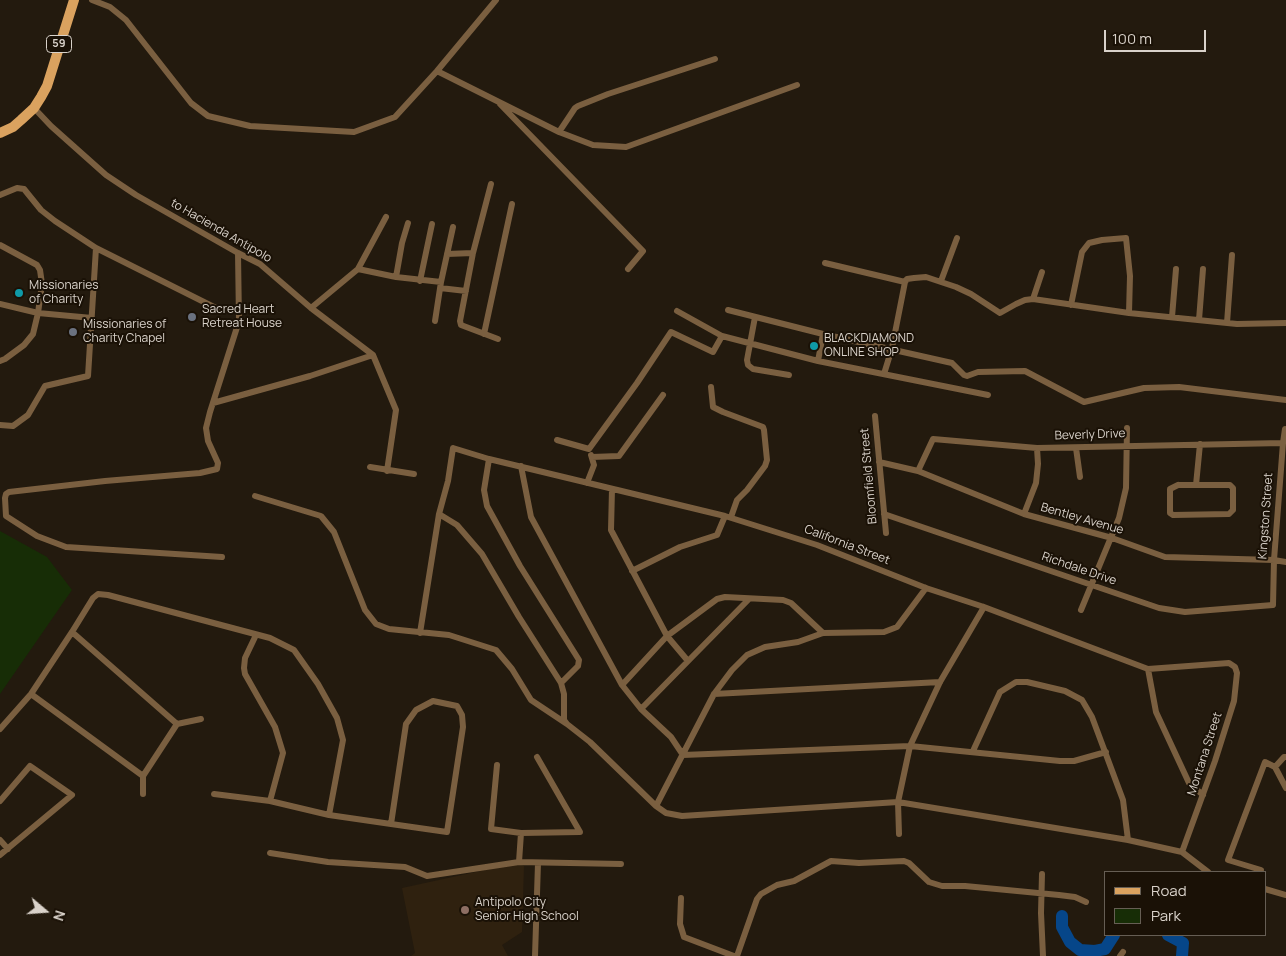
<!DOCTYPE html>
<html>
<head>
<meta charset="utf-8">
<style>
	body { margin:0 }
	#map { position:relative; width:1286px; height:956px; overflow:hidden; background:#231a0e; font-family:Manrope,sans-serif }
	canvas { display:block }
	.legend { position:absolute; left:1104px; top:871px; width:162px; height:65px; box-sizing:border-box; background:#1a1106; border:1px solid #665e54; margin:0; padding:6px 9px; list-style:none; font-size:15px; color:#d9d2ca }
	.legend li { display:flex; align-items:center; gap:10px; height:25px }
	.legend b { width:25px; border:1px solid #665e54 }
	.north { position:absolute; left:20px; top:886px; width:50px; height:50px; -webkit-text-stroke:4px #1a1106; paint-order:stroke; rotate:108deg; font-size:14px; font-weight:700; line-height:20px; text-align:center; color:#d9d2ca }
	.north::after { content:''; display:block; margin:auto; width:18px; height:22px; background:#d9d2ca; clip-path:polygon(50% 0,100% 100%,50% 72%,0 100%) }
	.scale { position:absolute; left:1104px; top:30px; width:102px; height:22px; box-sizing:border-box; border:2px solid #d9d2ca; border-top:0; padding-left:6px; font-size:15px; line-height:18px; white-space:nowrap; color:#d9d2ca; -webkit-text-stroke:4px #1a1106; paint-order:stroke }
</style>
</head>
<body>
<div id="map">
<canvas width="1286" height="956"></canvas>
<ul class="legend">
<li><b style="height:6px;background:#daa25f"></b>Road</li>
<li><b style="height:14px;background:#172d06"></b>Park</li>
</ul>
<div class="north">N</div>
<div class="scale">100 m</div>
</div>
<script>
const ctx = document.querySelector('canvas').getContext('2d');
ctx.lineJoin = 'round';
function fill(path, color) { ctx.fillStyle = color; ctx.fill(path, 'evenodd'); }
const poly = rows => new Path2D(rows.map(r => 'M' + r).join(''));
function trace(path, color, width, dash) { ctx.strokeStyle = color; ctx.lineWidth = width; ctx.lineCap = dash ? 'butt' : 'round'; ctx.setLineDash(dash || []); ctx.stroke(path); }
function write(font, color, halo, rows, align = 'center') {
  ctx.font = font + ' Manrope,sans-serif'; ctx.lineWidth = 4; ctx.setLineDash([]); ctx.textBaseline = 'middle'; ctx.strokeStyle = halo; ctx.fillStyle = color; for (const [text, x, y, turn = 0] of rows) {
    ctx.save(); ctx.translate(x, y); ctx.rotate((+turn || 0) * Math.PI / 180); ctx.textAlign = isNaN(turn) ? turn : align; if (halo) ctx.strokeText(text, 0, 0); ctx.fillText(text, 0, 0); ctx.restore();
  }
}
const built = poly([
	[517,863,524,866,522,932,502,945,508,956,411,956,415,953,402,888]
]);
const green = poly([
	[0,531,47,557,72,590,0,694]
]);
const river = poly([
	[1062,916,1062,927,1070,942,1080,950,1095,951,1105,949,1114,935],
	[1168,935,1183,943,1182,956]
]);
const minor = poly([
	[92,0,110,7,126,20,191,103,208,116,250,126,354,132,395,117,437,71,496,0],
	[437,71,559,132,593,145,626,147,797,85],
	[500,104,643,251,628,269],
	[34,108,51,126,106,175,136,195,238,253,260,264,311,308,373,355,396,410,387,471],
	[559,132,575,108,578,106,608,94,715,59],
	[491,184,473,253,460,321,461,325,498,339],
	[0,195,17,188,24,189,41,210,55,221,96,248,218,309],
	[0,245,37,265,40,270,42,284,38,313,33,334,24,345,5,359,0,361],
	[447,254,473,253],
	[825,263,905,282],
	[358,269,396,277,441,282],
	[396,277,402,243,408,223],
	[420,281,432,224],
	[941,281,957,238],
	[440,288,466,291],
	[1033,299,1042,272],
	[0,304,38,313,92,318],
	[1071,305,1082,252,1089,243,1102,240,1126,238,1130,276,1129,313],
	[311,308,358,269,386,217],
	[728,310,823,334,952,363,964,375,967,376,978,372,1025,371,1084,402,1144,388,1179,387,1286,400],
	[677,311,722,336,818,361],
	[755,317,747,360,748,365,753,369,789,375],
	[1172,317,1176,269],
	[1199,320,1203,269],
	[435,321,441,282,453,227],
	[1227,323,1232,255],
	[484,334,512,204],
	[823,334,818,361,988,395],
	[884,374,892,348,905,282,907,279,914,278,926,277,956,287,971,294,1000,313,1016,304,1025,300,1033,299,1129,313,1237,324,1286,323],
	[711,387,713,407,723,412,763,427,764,430,767,460,765,466,747,490,737,500,731,517],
	[213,403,310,376,373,355],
	[875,416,886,533],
	[0,425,13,426,28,415,45,386,88,376,96,248],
	[557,440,589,449,637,383,671,332,713,352,722,336],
	[1076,448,1080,477],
	[592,457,619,456,663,395],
	[489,459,484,490,487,506,520,566,579,660,578,666,561,683],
	[879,462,918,471,1024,514,1112,538,1165,557,1274,560,1286,562],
	[521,466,531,517,622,685,641,709,671,737,683,755,910,746,1060,761,1074,761,1106,752],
	[370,467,414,474],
	[918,471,933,439,1037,448,1283,443],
	[587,483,594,465,591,455],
	[1178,485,1230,485,1233,488,1233,510,1229,514,1173,515,1170,513,1170,489,1178,485],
	[1196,485,1200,444],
	[612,489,611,530,667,636,688,661],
	[255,496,321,516,334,532,365,610,376,624,389,629,449,635,496,650,512,669,531,700,567,724],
	[439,514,457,525,482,554,519,617,561,683,564,694,564,720,567,724,590,742,656,806,666,813,682,816,898,802,1128,840,1182,852,1208,872],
	[884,514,1159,608,1185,612,1273,605,1274,560,1283,443,1285,429],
	[1024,514,1036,483,1038,464,1037,448],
	[222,557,66,547,37,536,6,516,5,498,6,494,9,492,105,481,200,473,217,469,218,463,208,441,206,428,210,412,239,321,238,253],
	[632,571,680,547,717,535,725,516],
	[1081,610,1119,518,1126,488,1127,428],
	[72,632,177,724],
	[420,633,439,514,448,481,453,448,489,459,725,516,817,545,926,588,984,607,1148,669,1229,663,1235,667,1237,673,1234,701,1215,761,1182,852],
	[256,635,245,658,244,668,245,674,275,727,283,753,270,801],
	[1148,669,1156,712,1189,783,1203,795],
	[622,685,667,636,717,599,725,597,783,600,791,603,823,633],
	[31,694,143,776],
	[714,694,940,682],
	[641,709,749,599],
	[0,729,31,694,72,632,93,598,98,594,108,595,270,638,294,650,318,684,337,718,343,740,329,815],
	[973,751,1000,692,1016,682,1027,682,1065,691,1082,700,1092,717,1123,800,1128,840],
	[497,765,491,829,521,833,580,832,537,757],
	[1275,767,1284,757,1286,757],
	[143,794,143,776,177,724,201,719],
	[214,794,270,801,329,815,391,824,447,832,463,727,462,715,457,706,433,701,416,710,406,724,391,824],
	[0,801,30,766,72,795,0,855],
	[656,806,714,694,732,670,747,655,765,647,798,642,823,633,884,632,897,627,926,588],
	[899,834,898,802,910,746,940,682,984,607],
	[0,840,8,849],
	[270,853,328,862,405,867,427,876,519,862,621,864],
	[519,862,521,833],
	[1261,870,1228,860,1265,762,1275,767,1286,788],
	[1042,874,1041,913,1043,956],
	[1265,889,1286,895],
	[681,898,680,924,684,937,734,956],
	[535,956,538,863],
	[737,956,757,899,761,894,777,885,794,881,831,861,859,863,904,861,909,863,929,882,942,886,965,886,1059,895,1075,897,1086,902],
	[1120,956,1123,952]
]);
const primary = poly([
	[0,133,13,127,21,120,34,108,41,97,47,86,74,0]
]);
const markers = [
	[19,293,5,"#0f9aa8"],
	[192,317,5,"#6b7280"],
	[73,332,5,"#6b7280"],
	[814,346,5,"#0f9aa8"],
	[465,910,5,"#8d6e63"]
];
const shields = [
	[59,44,25]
];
const shieldNames = [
	["59",59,44]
];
const streetNames = [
	["to Hacienda Antipolo",221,231,30],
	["Beverly Drive",1090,435,-2],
	["Bloomfield Street",869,476,-95],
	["Kingston Street",1266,516,-86],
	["Bentley Avenue",1082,519,16],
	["California Street",847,545,21],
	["Richdale Drive",1079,569,19],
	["Montana Street",1205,754,-72]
];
const poiNames = [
	["Missionaries",29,286],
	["of Charity",29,300],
	["Sacred Heart",202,310],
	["Retreat House",202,324],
	["Missionaries of",83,325],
	["Charity Chapel",83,339],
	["BLACKDIAMOND",824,339],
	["ONLINE SHOP",824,353],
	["Antipolo City",475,903],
	["Senior High School",475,917]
];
fill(built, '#2f210f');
fill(green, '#172d06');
trace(river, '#064689', 12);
trace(minor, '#7a5f40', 6);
trace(primary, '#daa25f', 10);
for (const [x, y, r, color] of markers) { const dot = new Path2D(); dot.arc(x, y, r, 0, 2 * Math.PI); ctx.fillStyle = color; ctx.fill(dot); trace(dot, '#1a1106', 2); }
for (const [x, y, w] of shields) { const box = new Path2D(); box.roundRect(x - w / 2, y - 8.5, w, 17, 4); ctx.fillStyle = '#1a1106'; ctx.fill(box); trace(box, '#d9d2ca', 1); }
write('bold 11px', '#d9d2ca', null, shieldNames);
write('12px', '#d9d2ca', '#1a1106', streetNames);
write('12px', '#d9d2ca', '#1a1106', poiNames, 'left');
</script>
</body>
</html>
